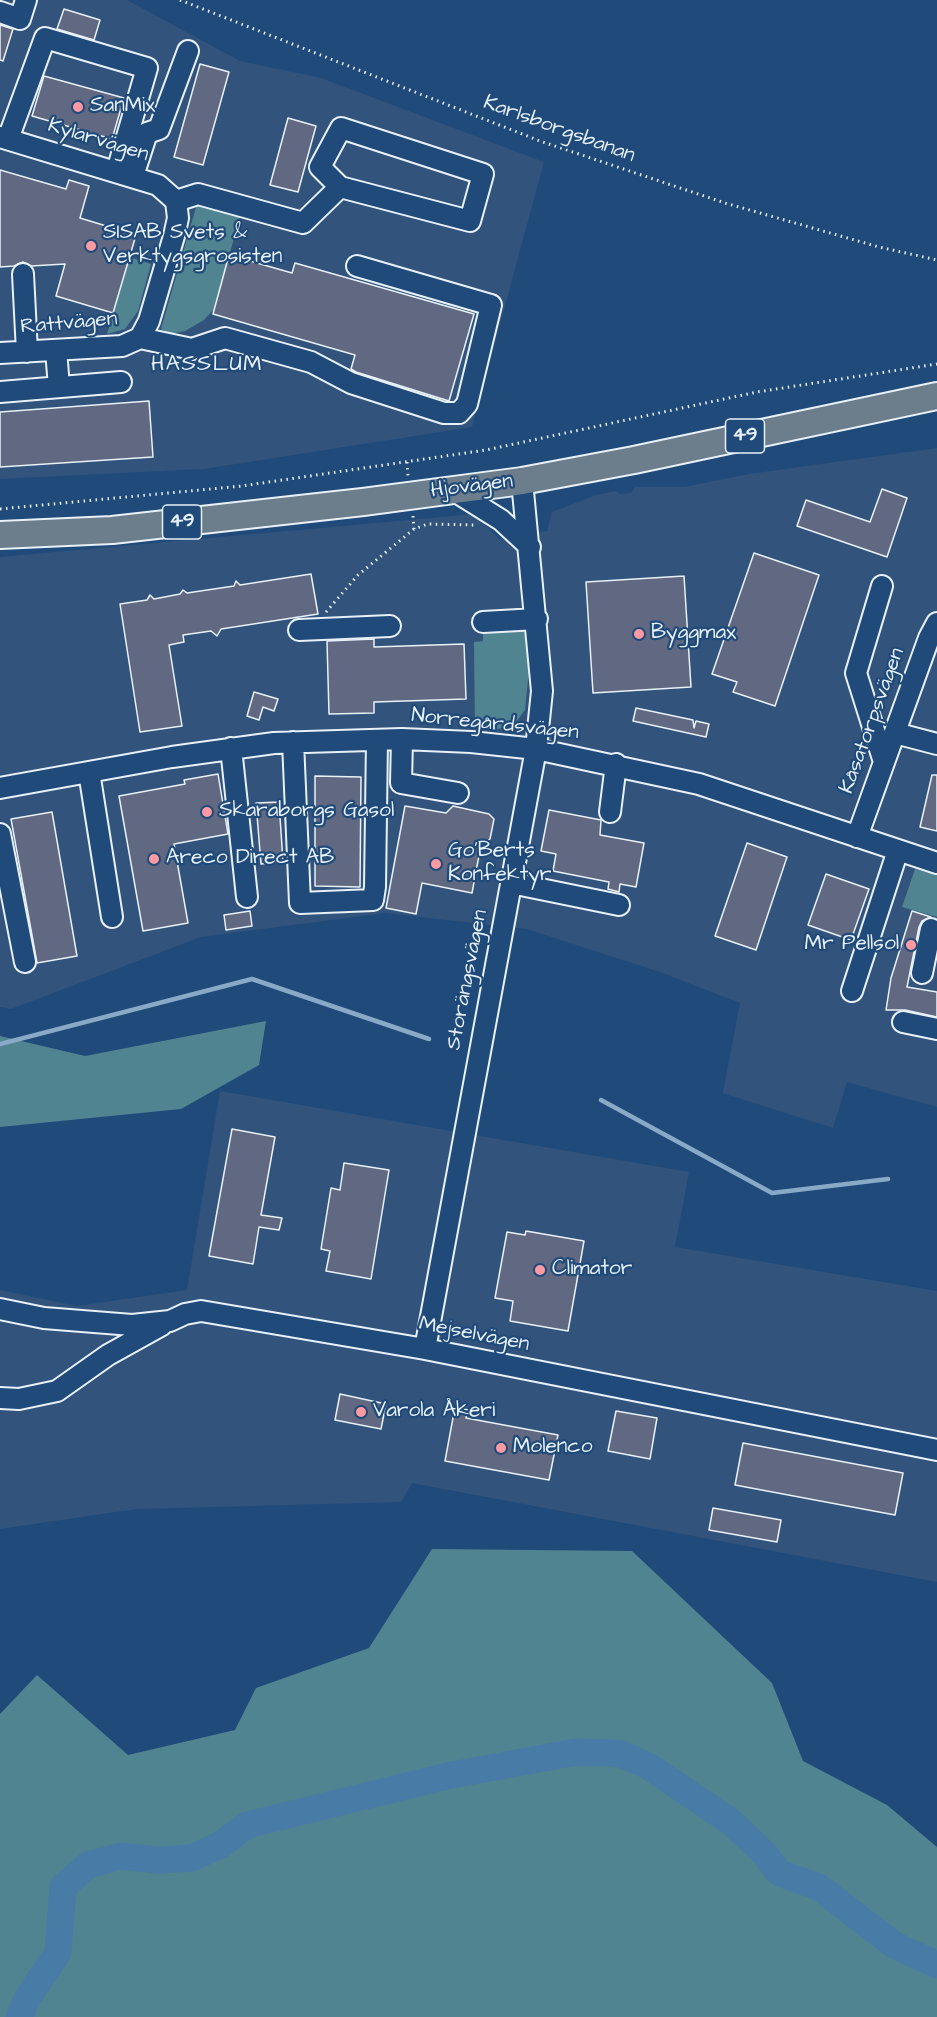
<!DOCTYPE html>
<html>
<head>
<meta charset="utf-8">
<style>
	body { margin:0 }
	canvas { display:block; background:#1f4a7a }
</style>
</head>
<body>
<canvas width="937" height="2017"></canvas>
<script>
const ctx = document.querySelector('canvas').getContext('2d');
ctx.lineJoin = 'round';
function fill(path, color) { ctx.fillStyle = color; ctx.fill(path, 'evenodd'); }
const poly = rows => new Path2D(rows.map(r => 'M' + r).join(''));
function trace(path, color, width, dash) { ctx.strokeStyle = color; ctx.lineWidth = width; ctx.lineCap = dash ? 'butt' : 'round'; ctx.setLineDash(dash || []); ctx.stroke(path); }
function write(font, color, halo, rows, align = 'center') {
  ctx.font = font + ' "Architects Daughter",sans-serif'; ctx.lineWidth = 4.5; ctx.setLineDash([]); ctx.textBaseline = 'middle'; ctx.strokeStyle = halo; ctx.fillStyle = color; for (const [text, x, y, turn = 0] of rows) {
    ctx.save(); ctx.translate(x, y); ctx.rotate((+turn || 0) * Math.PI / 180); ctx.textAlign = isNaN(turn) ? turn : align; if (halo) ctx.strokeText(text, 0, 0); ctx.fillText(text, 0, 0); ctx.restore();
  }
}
const built = poly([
	[0,0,127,0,240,61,321,78,544,162,472,427,204,469,0,479],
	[937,448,937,1107,847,1082,833,1128,723,1093,740,1003,663,973,527,929,385,913,201,937,11,1009,0,1007,0,557,474,514,499,539,547,531,552,512,596,495,616,491,620,494,631,493,635,487,684,487,749,474],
	[220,1091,689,1172,675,1247,937,1291,937,1582,412,1483,401,1502,136,1509,0,1529,0,1290,77,1306,187,1290]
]);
const green = poly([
	[197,204,240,217,214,309,204,320,185,331,170,334,161,329],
	[129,257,151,264,138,311,125,329,107,334],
	[524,626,529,670,525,710,513,726,497,729,475,728,474,642,483,641,483,627],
	[915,869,937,875,937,917,902,907],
	[266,1021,259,1065,181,1109,0,1127,0,1036,85,1056],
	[432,1549,632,1551,772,1683,803,1761,887,1805,937,1847,937,2017,0,2017,0,1714,37,1675,128,1755,235,1730,256,1688,369,1648]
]);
const stream = poly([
	[0,1044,252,979,429,1039],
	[601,1100,772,1193,888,1179]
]);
const river = poly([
	[19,2017,28,1997,58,1953,63,1887,88,1865,121,1856,159,1860,192,1858,222,1844,247,1825,447,1776,576,1752,619,1753,650,1767,731,1822,765,1854,779,1873,819,1887,894,1945,937,1965]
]);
const building = poly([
	[64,9,100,20,94,40,57,29,64,9],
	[0,25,13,29,3,61,0,60,0,25],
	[200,64,229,72,203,165,174,157,200,64],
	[44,76,124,98,112,139,32,116,44,76],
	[288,118,316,126,298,192,270,185,288,118],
	[0,170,66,189,69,180,89,186,80,218,136,235,113,313,56,296,65,264,31,266,23,262,14,266,0,267,0,170],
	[229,255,292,273,295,263,474,314,449,401,356,372,351,369,355,355,213,314,229,255],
	[149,401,153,457,0,467,0,412,149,401],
	[882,489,907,498,887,557,797,526,806,500,870,522,882,489],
	[754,553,819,575,775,706,733,692,737,682,712,674,754,553],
	[311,574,318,614,221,629,217,636,211,631,183,635,184,642,169,645,182,726,140,732,120,604,147,600,150,595,154,599,180,594,183,590,187,593,234,586,236,581,240,585,311,574],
	[684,576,691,687,593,693,586,582,684,576],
	[374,639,374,647,464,644,466,699,374,702,374,713,329,714,327,641,374,639],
	[254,692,278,699,274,711,263,707,259,720,247,716,254,692],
	[636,708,693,720,694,728,696,721,709,724,706,737,633,721,636,708],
	[218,774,228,834,174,844,188,923,143,931,119,796,185,784,184,780,218,774],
	[932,775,937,775,937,831,920,827,932,775],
	[315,776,361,777,360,887,315,886,315,776],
	[279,802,283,862,261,864,256,803,279,802],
	[405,806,446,813,453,806,489,814,494,819,490,839,481,845,472,893,422,883,416,914,386,908,405,806],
	[549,810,601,820,600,835,644,843,636,887,620,884,619,892,608,889,609,882,553,871,556,854,541,851,549,810],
	[52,812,77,956,37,963,11,819,52,812],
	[747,843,787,857,756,950,715,936,747,843],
	[826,874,869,889,851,940,808,925,826,874],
	[250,911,252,926,226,930,224,915,250,911],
	[912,911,931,917,922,921,919,927,907,987,937,992,937,1017,905,1010,886,1010,891,978,912,911],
	[232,1129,275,1137,261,1215,282,1218,279,1230,259,1227,253,1264,209,1256,232,1129],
	[344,1163,389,1170,371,1279,326,1271,330,1251,321,1249,331,1188,340,1190,344,1163],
	[526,1231,584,1241,568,1331,510,1321,513,1301,495,1298,507,1232,525,1235,526,1231],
	[340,1394,386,1404,381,1429,335,1420,340,1394],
	[455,1407,468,1410,466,1418,558,1435,549,1480,445,1461,455,1407],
	[616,1411,657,1418,650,1459,608,1451,616,1411],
	[743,1443,903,1473,895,1515,735,1485,743,1443],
	[713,1508,781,1520,777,1542,709,1530,713,1508]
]);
const path = poly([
	[180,0,540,141,725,203,879,247,937,260],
	[407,462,408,476],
	[0,509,242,486,486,450,757,392,937,364],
	[413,516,414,529],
	[326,612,358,575,414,529,428,524,477,525]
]);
const minor = poly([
	[0,12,20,19,26,0],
	[0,137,158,185,176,201],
	[8,139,45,38,147,68,117,171],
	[133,176,147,133,159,129,188,51],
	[176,201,198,194,303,223,340,187,470,221,483,174,341,128,320,167,340,187],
	[23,274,27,352],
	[140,338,192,349,225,338,311,362,351,383,444,413,459,413,467,404,491,305,357,266],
	[56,350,59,387],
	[0,353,122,346,140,338,149,321,174,236,178,218,176,201],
	[0,392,121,382],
	[453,490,501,520,530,547],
	[882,586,856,673,884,762],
	[483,622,537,619],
	[299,630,390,626],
	[895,733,937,744],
	[402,739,401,783,458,793],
	[293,742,300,903,373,900,375,887,377,740],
	[231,748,247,897],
	[89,772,112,917],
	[0,788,172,757,274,743,402,739,471,742,536,749,699,784,937,863],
	[610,812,616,764],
	[0,834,25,962],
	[857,837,929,638,937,623],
	[511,883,619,905],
	[922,973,931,929],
	[852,991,898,850],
	[903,1022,937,1029],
	[0,1309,44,1318,132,1325,170,1321,185,1314,201,1311,425,1349,937,1450],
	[425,1349,536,749,542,691,522,481],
	[0,1398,19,1399,57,1391,108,1355,162,1325]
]);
const major = poly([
	[0,535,112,530,363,502,522,481,634,460,937,396]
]);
const markers = [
	[78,107,6,"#ff9aa2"],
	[91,246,6,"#ff9aa2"],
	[639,634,6,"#ff9aa2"],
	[207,812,6,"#ff9aa2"],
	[154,859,6,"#ff9aa2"],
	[436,864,6,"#ff9aa2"],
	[911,945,6,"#ff9aa2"],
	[540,1270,6,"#ff9aa2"],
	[361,1412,6,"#ff9aa2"],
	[501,1448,6,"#ff9aa2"]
];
const shields = [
	[745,436,39],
	[182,522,39]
];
const shieldNames = [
	["49",745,436],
	["49",182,522]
];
const poiNames = [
	["SanMix",90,107],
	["SISAB Svets &",103,234],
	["Verktygsgrosisten",103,258],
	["Byggmax",651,634],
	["Skaraborgs Gasol",219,812],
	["Go'Berts",448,852],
	["Konfektyr",448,876],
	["Areco Direct AB",166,859],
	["Mr Pellsol",899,945,"right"],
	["Climator",552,1270],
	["Varola Åkeri",373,1412],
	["Molenco",513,1448]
];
const streetNames = [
	["Karlsborgsbanan",559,130,20],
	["Kylarvägen",98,141,17],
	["Rattvägen",69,324,-5],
	["Hjovägen",472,487,-7],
	["Kåsatorpsvägen",873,721,-70],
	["Norregårdsvägen",495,725,6],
	["Storängsvägen",468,980,-79],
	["Mejselvägen",474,1335,11]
];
const neighbourhoodNames = [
	["HASSLUM",207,365]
];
fill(built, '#32537c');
fill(green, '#518491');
trace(stream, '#88aac7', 4.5);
trace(river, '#487ba6', 27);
fill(building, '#606981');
trace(building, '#e8f1f8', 1.5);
trace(minor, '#e8f1f8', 24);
trace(major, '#e8f1f8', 30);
trace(path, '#e8f1f8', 3, [1.5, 4.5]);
trace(minor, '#1f4a7a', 20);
trace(major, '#6c7d8b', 26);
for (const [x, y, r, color] of markers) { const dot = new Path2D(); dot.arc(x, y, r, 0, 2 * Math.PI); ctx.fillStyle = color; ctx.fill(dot); trace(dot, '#1f4a7a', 2); }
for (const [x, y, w] of shields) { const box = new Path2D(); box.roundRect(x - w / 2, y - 17, w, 34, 4.5); ctx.fillStyle = '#1f4a7a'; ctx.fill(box); trace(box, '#e8f1f8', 1.5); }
write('bold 20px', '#e8f1f8', null, shieldNames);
write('21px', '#e8f1f8', '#1f4a7a', poiNames, 'left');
write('21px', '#e8f1f8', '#1f4a7a', streetNames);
ctx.letterSpacing = '1.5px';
write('22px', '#e8f1f8', '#1f4a7a', neighbourhoodNames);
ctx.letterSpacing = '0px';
</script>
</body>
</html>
